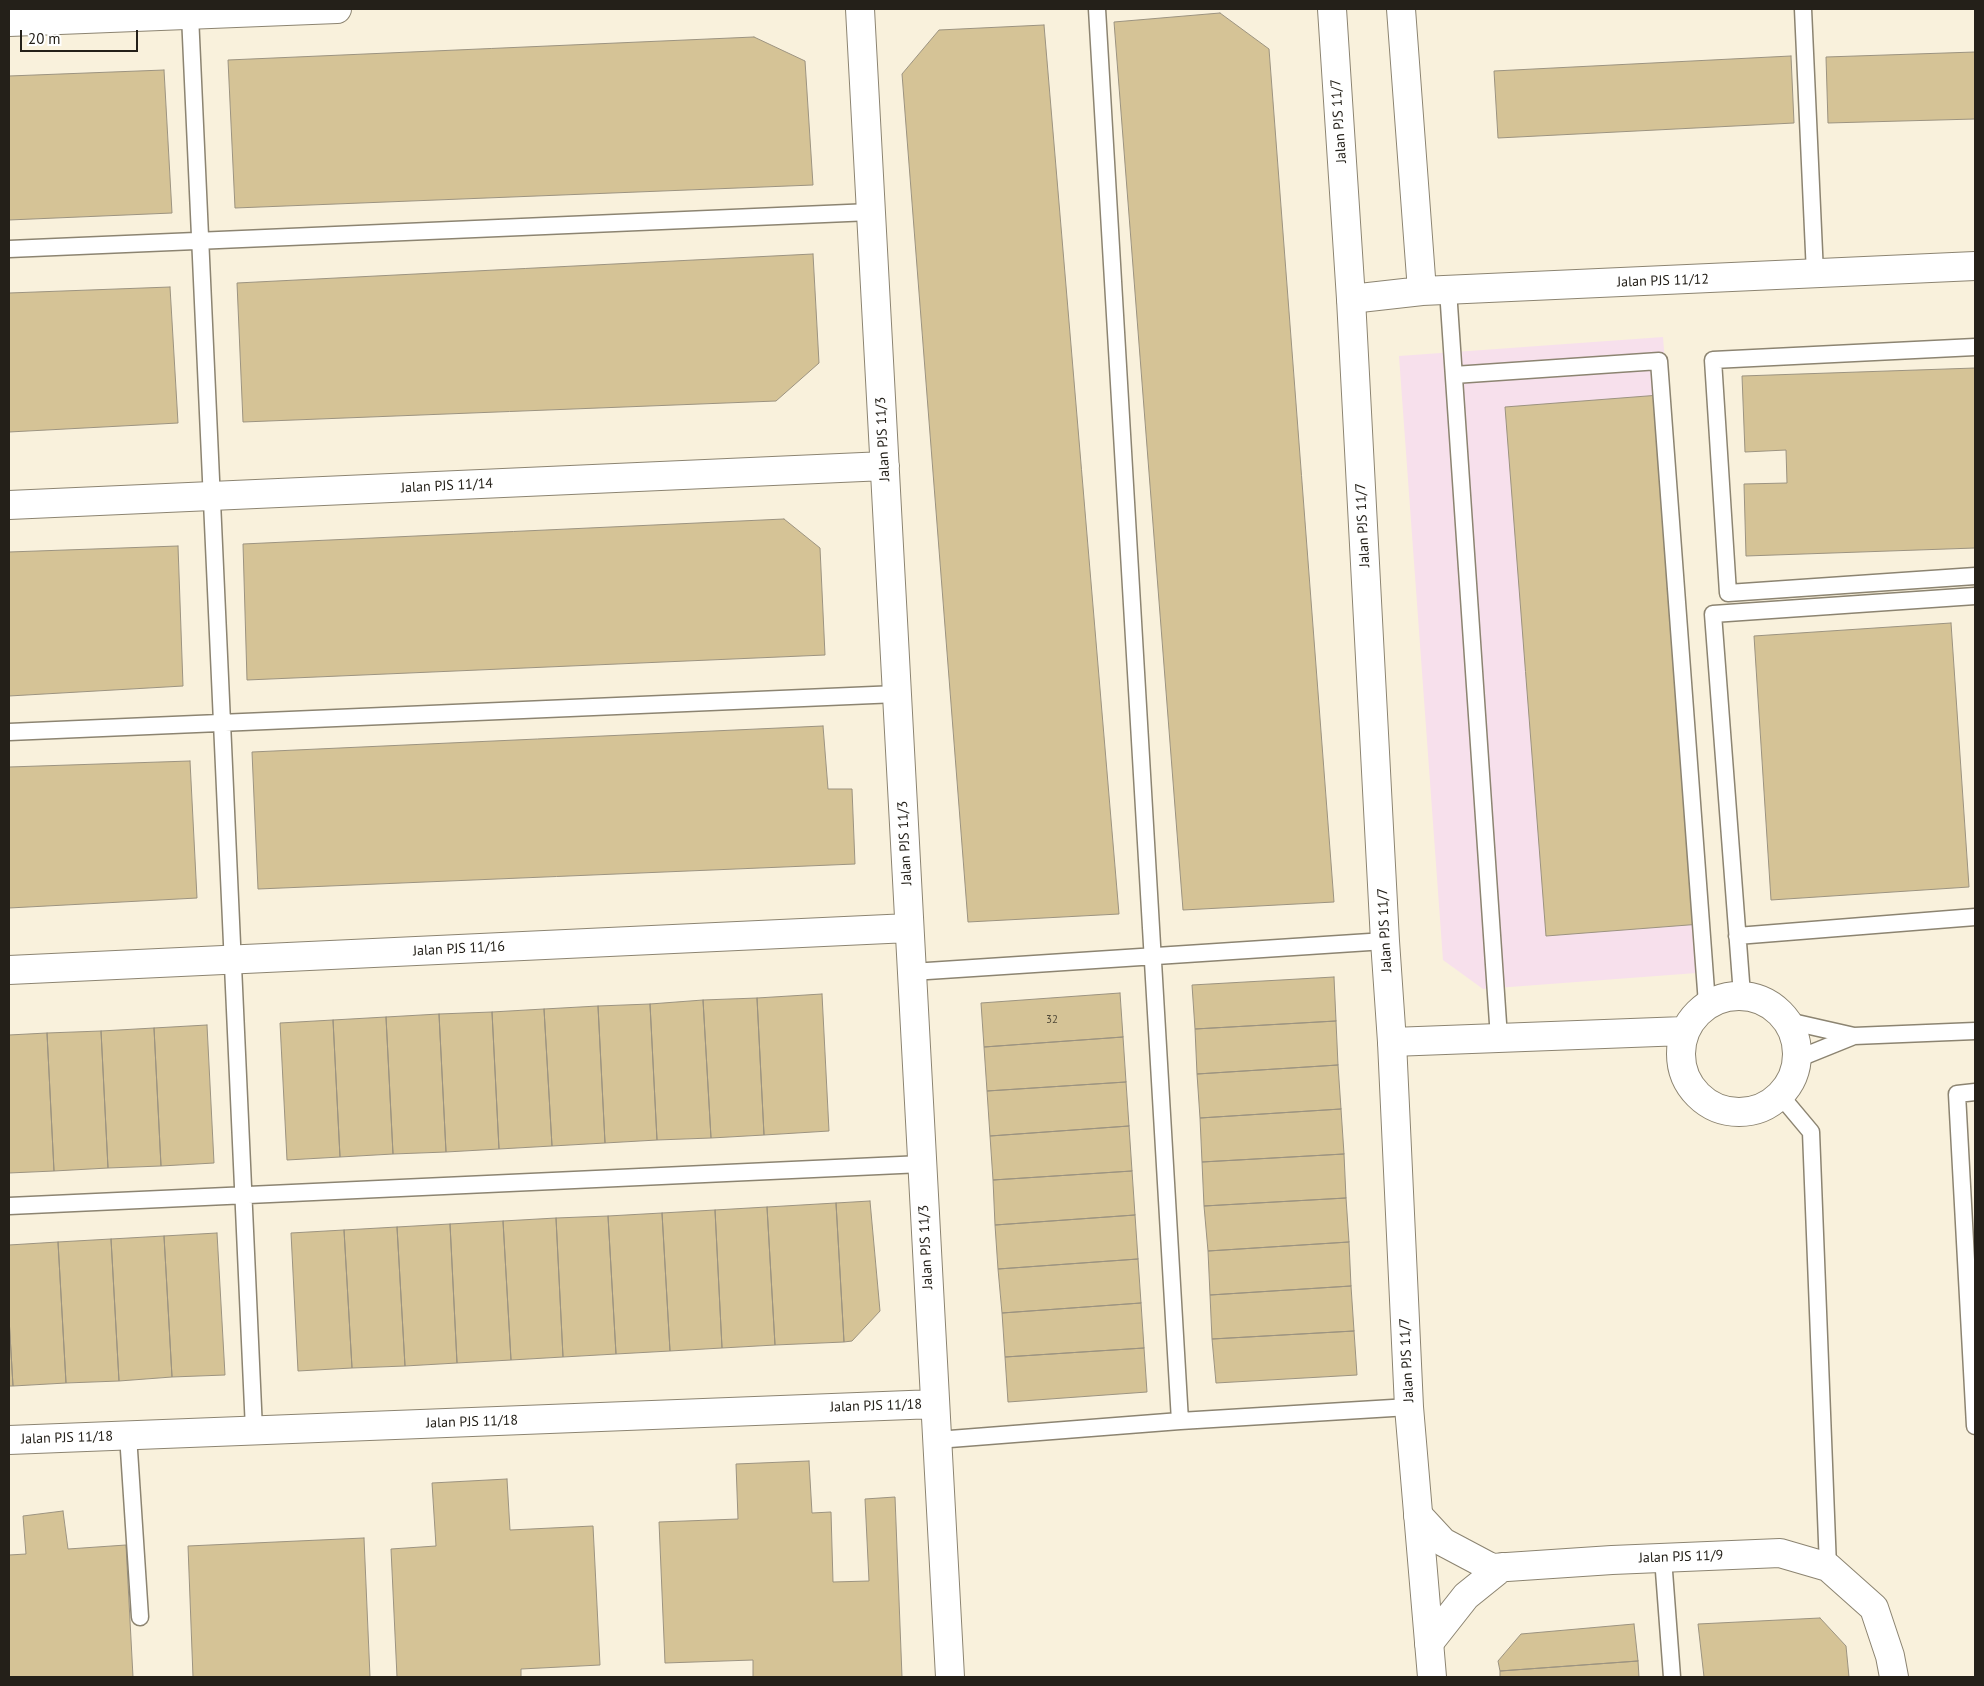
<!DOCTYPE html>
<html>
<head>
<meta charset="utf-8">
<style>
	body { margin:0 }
	#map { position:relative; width:1984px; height:1686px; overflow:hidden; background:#f9f1dc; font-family:"PT Sans",sans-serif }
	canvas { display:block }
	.frame { position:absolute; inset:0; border:10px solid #242019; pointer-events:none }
	.scale { position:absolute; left:20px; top:30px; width:118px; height:22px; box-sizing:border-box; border:2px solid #242019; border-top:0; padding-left:6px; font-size:15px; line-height:18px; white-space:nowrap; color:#242019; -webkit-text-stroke:4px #fff; paint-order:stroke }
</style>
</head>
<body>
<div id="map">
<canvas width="1984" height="1686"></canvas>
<div class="frame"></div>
<div class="scale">20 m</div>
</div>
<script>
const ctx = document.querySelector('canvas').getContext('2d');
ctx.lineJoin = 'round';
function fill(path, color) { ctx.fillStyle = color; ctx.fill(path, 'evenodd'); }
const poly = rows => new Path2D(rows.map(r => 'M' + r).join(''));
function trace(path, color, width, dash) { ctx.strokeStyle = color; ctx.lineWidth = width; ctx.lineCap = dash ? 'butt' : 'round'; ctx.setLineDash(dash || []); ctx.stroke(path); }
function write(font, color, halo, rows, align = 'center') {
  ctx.font = font + ' "PT Sans",sans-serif'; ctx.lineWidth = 4.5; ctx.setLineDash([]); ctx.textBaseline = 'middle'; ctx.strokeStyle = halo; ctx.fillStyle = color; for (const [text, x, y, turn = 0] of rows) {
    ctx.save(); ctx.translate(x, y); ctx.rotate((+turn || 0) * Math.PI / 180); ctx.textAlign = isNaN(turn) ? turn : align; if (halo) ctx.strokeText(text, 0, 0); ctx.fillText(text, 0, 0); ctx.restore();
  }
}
const commercial = poly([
	[1663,337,1710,972,1483,989,1443,960,1399,356]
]);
const building = poly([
	[1220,13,1269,49,1334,902,1183,910,1114,22,1220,13],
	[1044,25,1119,914,968,922,902,74,939,30,1044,25],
	[754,37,805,61,813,185,235,208,228,60,754,37],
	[1975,52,1975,119,1828,123,1826,57,1975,52],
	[1791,56,1794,123,1498,138,1494,71,1791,56],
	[164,70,172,213,9,220,9,76,164,70],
	[813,254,819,363,776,401,243,422,237,283,813,254],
	[170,287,178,423,9,432,9,293,170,287],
	[1975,368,1975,548,1746,556,1744,484,1787,483,1786,450,1745,452,1742,376,1975,368],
	[1660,395,1701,924,1546,936,1505,407,1660,395],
	[784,519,820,548,825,655,247,680,243,544,784,519],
	[178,546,183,686,9,696,9,552,178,546],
	[1951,623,1969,887,1771,900,1754,636,1951,623],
	[823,726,828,789,852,789,855,864,258,889,252,752,823,726],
	[190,761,197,898,9,908,9,767,190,761],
	[1334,977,1336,1021,1195,1029,1192,985,1334,977],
	[1120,993,1123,1037,984,1047,981,1003,1120,993],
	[822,994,829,1131,764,1135,757,998,822,994],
	[757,998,764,1135,711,1138,703,1000,757,998],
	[703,1000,711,1138,657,1140,650,1004,703,1000],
	[650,1004,657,1140,605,1143,598,1006,650,1004],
	[598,1006,605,1143,552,1146,544,1009,598,1006],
	[544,1009,552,1146,499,1149,492,1012,544,1009],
	[492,1012,499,1149,446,1152,439,1014,492,1012],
	[439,1014,446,1152,393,1154,386,1017,439,1014],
	[386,1017,393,1154,340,1157,333,1020,386,1017],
	[333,1020,340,1157,287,1160,280,1023,333,1020],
	[1336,1021,1338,1065,1197,1074,1195,1029,1336,1021],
	[207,1025,214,1163,161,1166,154,1028,207,1025],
	[154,1028,161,1166,108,1168,101,1031,154,1028],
	[101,1031,108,1168,54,1171,47,1033,101,1031],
	[47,1033,54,1171,9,1173,9,1035,47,1033],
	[1123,1037,1126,1082,987,1091,984,1047,1123,1037],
	[1338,1065,1341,1109,1200,1118,1197,1074,1338,1065],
	[1126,1082,1129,1126,990,1136,987,1091,1126,1082],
	[1341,1109,1344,1154,1202,1162,1200,1118,1341,1109],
	[1129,1126,1132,1171,993,1180,990,1136,1129,1126],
	[1344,1154,1346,1198,1204,1206,1202,1162,1344,1154],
	[1132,1171,1135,1215,995,1225,993,1180,1132,1171],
	[1346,1198,1349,1242,1208,1251,1204,1206,1346,1198],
	[870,1201,880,1311,852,1341,844,1342,836,1203,870,1201],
	[836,1203,844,1342,775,1345,767,1207,836,1203],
	[767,1207,775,1345,722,1348,715,1210,767,1207],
	[715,1210,722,1348,670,1351,662,1213,715,1210],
	[662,1213,670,1351,616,1354,608,1216,662,1213],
	[1135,1215,1138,1259,998,1269,995,1225,1135,1215],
	[608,1216,616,1354,563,1357,556,1218,608,1216],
	[556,1218,563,1357,511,1360,503,1221,556,1218],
	[503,1221,511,1360,457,1363,450,1224,503,1221],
	[450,1224,457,1363,405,1366,397,1227,450,1224],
	[397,1227,405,1366,352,1368,344,1230,397,1227],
	[344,1230,352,1368,298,1371,291,1233,344,1230],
	[217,1233,225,1375,172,1377,164,1236,217,1233],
	[164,1236,172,1377,119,1381,111,1239,164,1236],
	[111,1239,119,1381,66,1383,58,1242,111,1239],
	[58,1242,66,1383,13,1386,9,1318,9,1245,58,1242],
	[1349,1242,1351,1286,1210,1295,1208,1251,1349,1242],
	[1138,1259,1141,1303,1002,1313,998,1269,1138,1259],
	[1351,1286,1354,1331,1212,1339,1210,1295,1351,1286],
	[1141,1303,1144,1348,1005,1357,1002,1313,1141,1303],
	[9,1318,13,1386,9,1386,9,1318],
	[1354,1331,1357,1375,1216,1383,1212,1339,1354,1331],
	[1144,1348,1147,1392,1008,1402,1005,1357,1144,1348],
	[809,1461,812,1513,831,1512,833,1582,869,1581,865,1499,895,1497,902,1677,753,1677,753,1660,665,1663,659,1522,738,1519,736,1464,809,1461],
	[507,1479,510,1530,593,1526,600,1665,521,1669,521,1677,397,1677,391,1549,436,1546,432,1483,507,1479],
	[63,1511,68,1549,126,1545,133,1677,9,1677,9,1555,26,1554,23,1516,63,1511],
	[364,1538,370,1677,193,1677,188,1546,364,1538],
	[1820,1618,1846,1646,1849,1677,1704,1677,1698,1624,1820,1618],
	[1634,1624,1638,1661,1500,1671,1498,1661,1521,1634,1634,1624],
	[1638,1661,1639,1677,1500,1677,1500,1671,1638,1661]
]);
const service = poly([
	[1097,9,1180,1421],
	[1803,9,1815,274],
	[190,15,254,1430],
	[9,249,871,212],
	[1448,290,1499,1038],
	[1975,347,1713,360,1728,593,1975,576],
	[1454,375,1659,361,1707,1004],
	[9,732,897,694],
	[1737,936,1975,917],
	[912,972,1385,941],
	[1742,995,1713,614,1975,596],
	[1788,1021,1854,1036,1975,1031],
	[1797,1059,1854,1036],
	[1975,1092,1957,1094,1975,1426],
	[1780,1095,1811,1132,1828,1567],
	[9,1206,922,1164],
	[128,1435,140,1617],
	[937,1440,1180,1421,1409,1407],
	[1663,1558,1672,1677]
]);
const minor = poly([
	[860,9,950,1677],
	[1401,9,1422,291],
	[9,22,337,9],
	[1351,299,1422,291,1975,266],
	[9,505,885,466],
	[9,970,909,928],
	'1681 1054a58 58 0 1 1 116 0a58 58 0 1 1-116 0Z',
	[1392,1042,1684,1031],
	[9,1440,935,1404],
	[1418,1515,1443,1542,1492,1568,1612,1560,1780,1553,1828,1567,1874,1608,1890,1656,1894,1677],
	[1429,1643,1466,1596,1502,1567]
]);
const tertiary = poly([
	[1332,9,1351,299,1385,941,1392,1042,1409,1407,1432,1677]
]);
const numberNames = [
	["32",1052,1020]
];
const streetNames = [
	["Jalan PJS 11/7",1339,121,-94],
	["Jalan PJS 11/12",1663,281,-2],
	["Jalan PJS 11/3",883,439,-93],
	["Jalan PJS 11/14",447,486,-3],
	["Jalan PJS 11/7",1363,525,-93],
	["Jalan PJS 11/3",905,843,-93],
	["Jalan PJS 11/7",1385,930,-93],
	["Jalan PJS 11/16",459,949,-3],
	["Jalan PJS 11/3",926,1247,-93],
	["Jalan PJS 11/7",1407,1360,-93],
	["Jalan PJS 11/18",876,1406,-2],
	["Jalan PJS 11/18",472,1422,-2],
	["Jalan PJS 11/18",67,1438,-2],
	["Jalan PJS 11/9",1681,1557,-2]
];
fill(commercial, '#f7e0ec');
fill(building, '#d5c396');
trace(building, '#9c9380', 1);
trace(service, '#8c8471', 19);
trace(minor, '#8c8471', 30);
trace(tertiary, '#8c8471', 30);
trace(service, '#fff', 16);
trace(minor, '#fff', 28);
trace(tertiary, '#fff', 28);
write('11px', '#504938', null, numberNames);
write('14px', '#242019', '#fff', streetNames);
</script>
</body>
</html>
